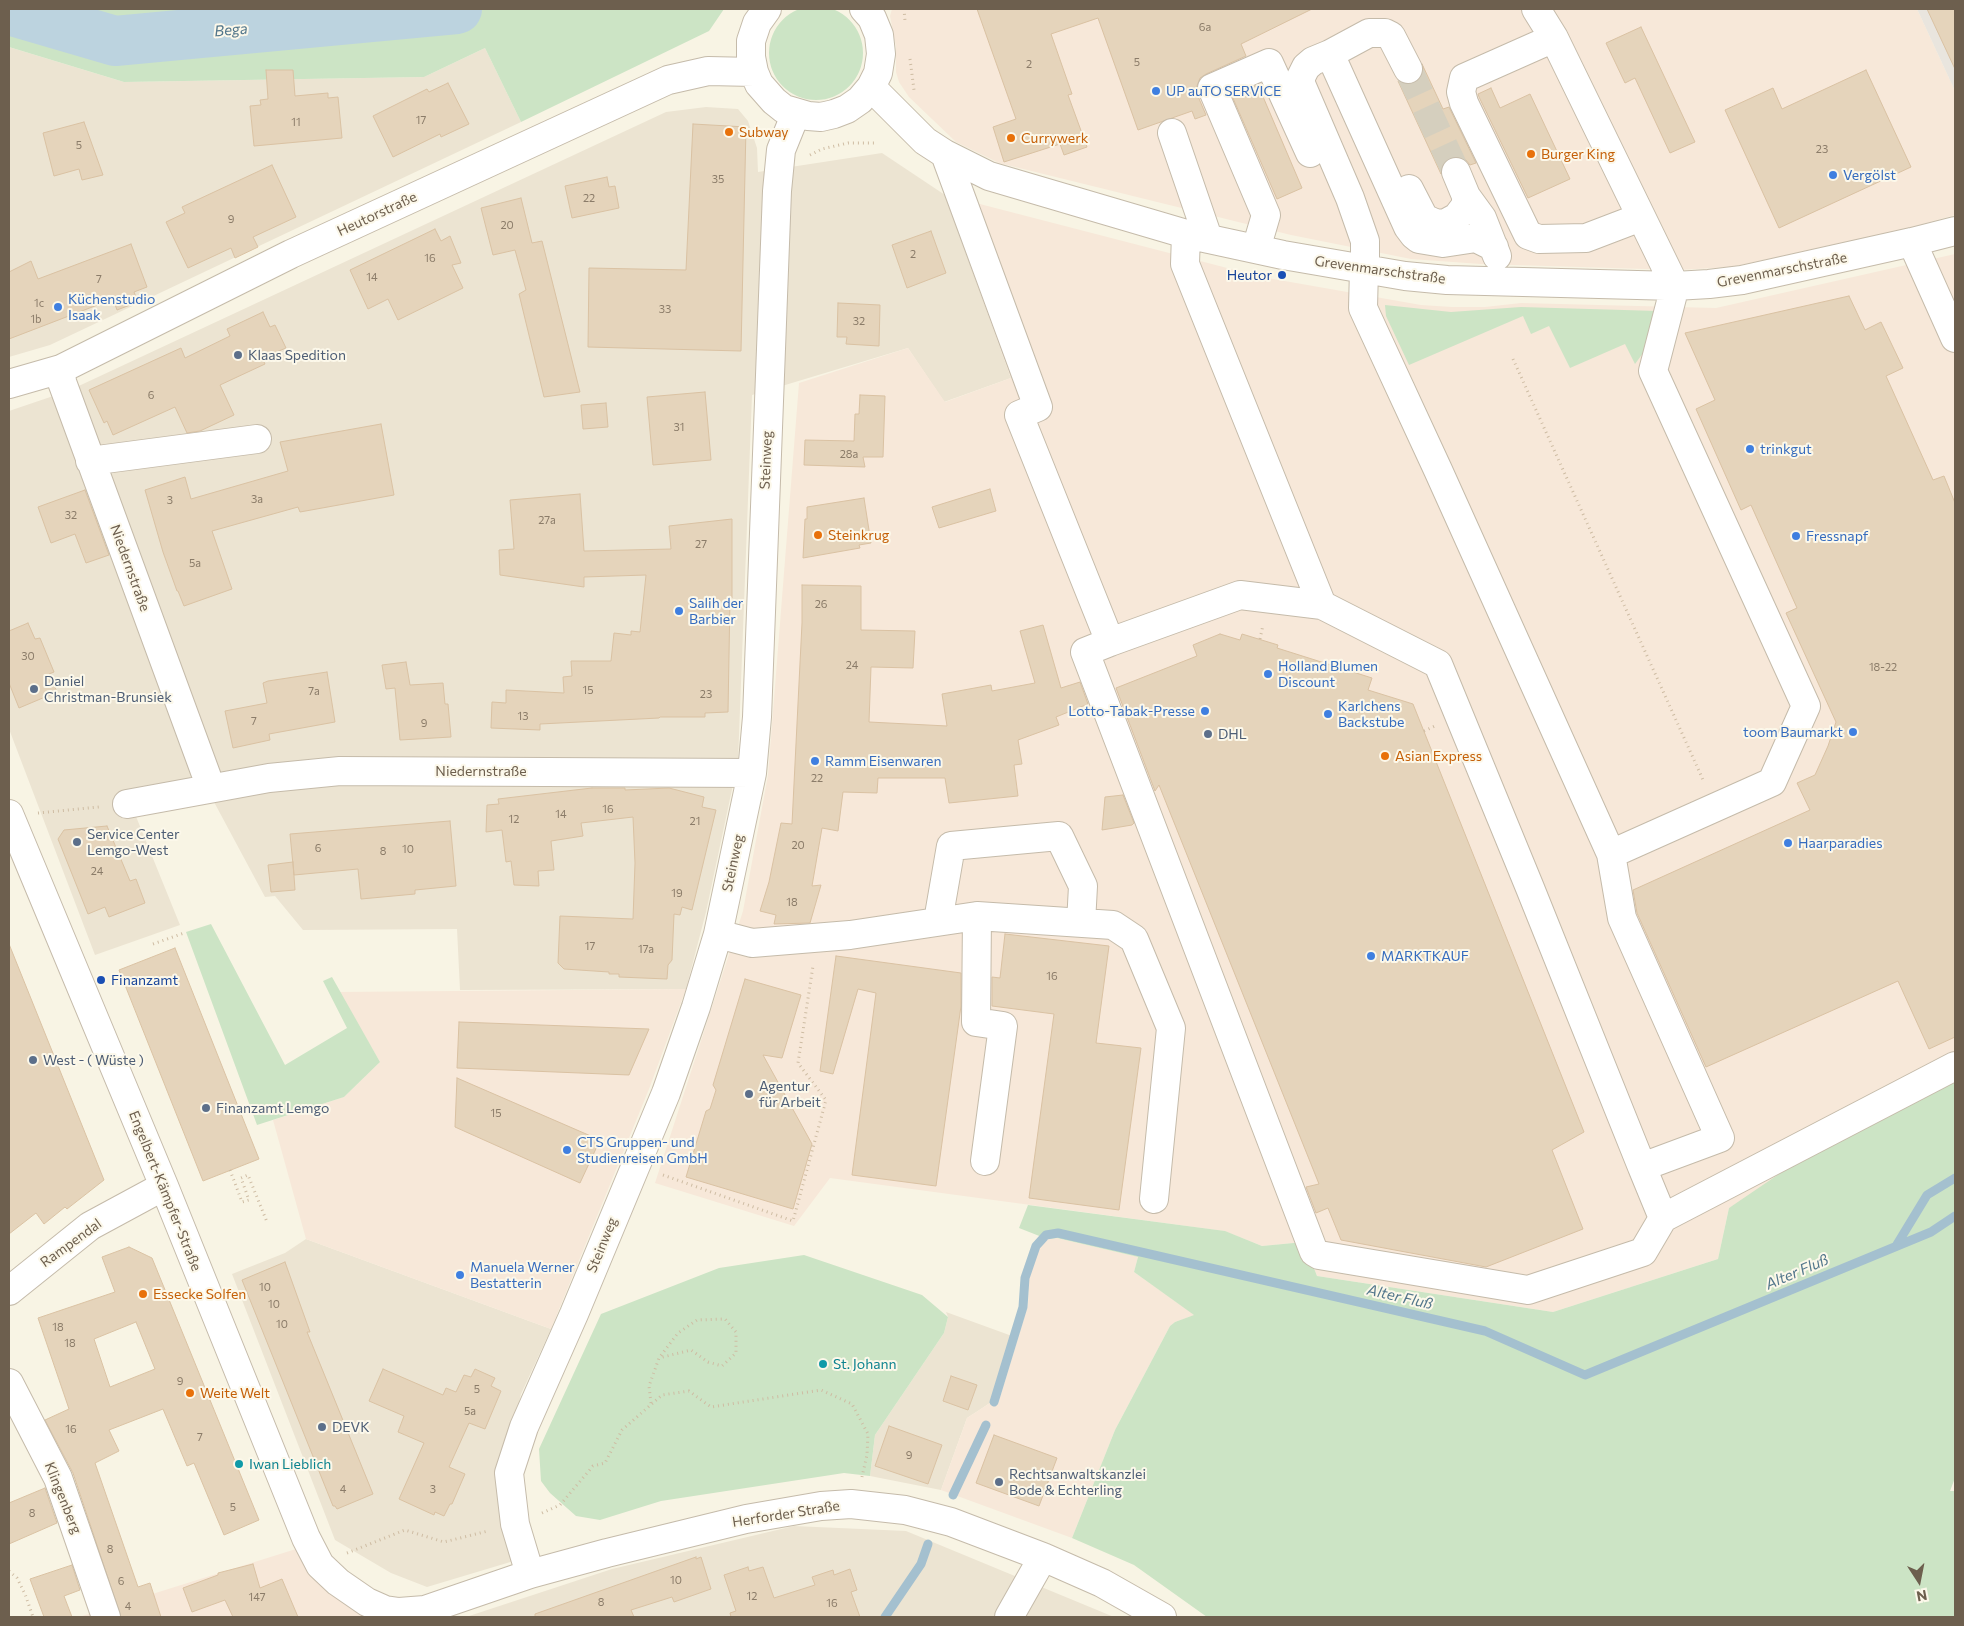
<!DOCTYPE html>
<html>
<head>
<meta charset="utf-8">
<style>
	body { margin:0 }
	#map { position:relative; width:1964px; height:1626px; overflow:hidden; background:#f8f4e4; font-family:Commissioner,sans-serif }
	canvas { display:block }
	.frame { position:absolute; inset:0; border:10px solid #6d5f4e; pointer-events:none }
	.north { position:absolute; left:1894px; top:1556px; width:50px; height:50px; -webkit-text-stroke:4px #fcf8ea; paint-order:stroke; rotate:169deg; font-size:14px; font-weight:700; line-height:20px; text-align:center; color:#6d5f4e }
	.north::after { content:''; display:block; margin:auto; width:18px; height:22px; background:#6d5f4e; clip-path:polygon(50% 0,100% 100%,50% 72%,0 100%) }
</style>
</head>
<body>
<div id="map">
<canvas width="1964" height="1626"></canvas>
<div class="frame"></div>
<div class="north">N</div>
</div>
<script>
const ctx = document.querySelector('canvas').getContext('2d');
ctx.lineJoin = 'round';
function fill(path, color) { ctx.fillStyle = color; ctx.fill(path, 'evenodd'); }
const poly = rows => new Path2D(rows.map(r => 'M' + r).join(''));
function trace(path, color, width, dash) { ctx.strokeStyle = color; ctx.lineWidth = width; ctx.lineCap = dash ? 'butt' : 'round'; ctx.setLineDash(dash || []); ctx.stroke(path); }
function write(font, color, halo, rows, align = 'center') {
  ctx.font = font + ' Commissioner,sans-serif'; ctx.lineWidth = 4; ctx.setLineDash([]); ctx.textBaseline = 'middle'; ctx.strokeStyle = halo; ctx.fillStyle = color; for (const [text, x, y, turn = 0] of rows) {
    ctx.save(); ctx.translate(x, y); ctx.rotate((+turn || 0) * Math.PI / 180); ctx.textAlign = isNaN(turn) ? turn : align; if (halo) ctx.strokeText(text, 0, 0); ctx.fillText(text, 0, 0); ctx.restore();
  }
}
const residential = poly([
	[9,47,124,82,424,77,485,48,521,122,50,345,9,357],
	[706,107,738,109,748,121,757,148,758,172,882,153,945,195,1011,378,944,402,908,348,752,395,738,761,706,912,686,989,460,990,457,929,303,930,275,896,265,897,214,802,135,814,180,925,95,955,9,729,9,411,68,391,666,112],
	[306,1239,551,1329,521,1394,501,1485,517,1560,427,1587,391,1573,335,1540,232,1274,285,1253],
	[946,1312,1012,1336,990,1403,967,1418,941,1490,870,1476,875,1435,944,1333,948,1317],
	[794,1526,906,1531,1114,1617,466,1617,612,1569]
]);
const commercial = poly([
	[892,9,1917,9,1955,91,1955,215,1909,228,1732,267,1678,270,1481,264,1411,259,1291,235,999,163,956,142,909,97,899,82,896,72,896,47,890,16],
	[945,195,1262,277,1421,305,1452,307,1485,307,1521,303,1716,308,1955,254,1955,1081,1729,1208,1718,1259,1553,1312,1317,1276,1304,1242,1262,1246,1224,1231,830,1178,794,1226,655,1183,743,911,768,775,799,383,908,348,945,402,1011,378],
	[686,989,649,1089,551,1329,306,1239,273,1120,344,1097,380,1062,339,992],
	[1057,1238,1138,1257,1134,1272,1195,1315,1175,1322,1170,1326,1115,1430,1072,1538,941,1490,967,1418,990,1403,998,1404,1028,1305,1029,1276,1038,1249,1047,1239],
	[296,1549,302,1562,335,1591,383,1617,79,1617]
]);
const industrial = poly([
	[1917,9,1955,9,1955,91]
]);
const green = poly([
	'769 53a47 47 0 1 1 94 0a47 47 0 1 1-94 0Z',
	[9,9,724,9,709,31,521,122,485,48,424,77,124,82,9,47],
	[1385,305,1451,312,1521,307,1658,311,1654,338,1635,364,1625,344,1570,368,1549,326,1531,334,1523,316,1409,365,1386,316],
	[211,924,285,1065,347,1028,323,981,332,977,380,1062,344,1097,257,1125,186,932],
	[1955,1081,1955,1478,1950,1491,1955,1491,1955,1617,1207,1617,1134,1565,1072,1538,1115,1430,1170,1326,1175,1322,1194,1315,1134,1272,1138,1257,1057,1238,1047,1239,1019,1228,1028,1205,1225,1231,1262,1246,1304,1242,1317,1276,1553,1312,1718,1259,1729,1208,1807,1155],
	[804,1255,922,1295,948,1317,944,1333,875,1435,870,1476,844,1473,661,1501,600,1520,576,1516,550,1493,541,1481,539,1449,601,1314,719,1268]
]);
const stream = poly([
	[1896,1246,1927,1195,1955,1178],
	[994,1402,1023,1307,1025,1278,1036,1246,1046,1235,1058,1233,1485,1331,1585,1375,1931,1232,1955,1216],
	[953,1495,986,1425],
	[885,1617,921,1564,928,1544]
]);
const river = poly([
	[9,10,115,41,457,9]
]);
const building = poly([
	[977,9,1312,9,1241,44,1246,56,1206,74,1200,78,1197,86,1197,94,1206,115,1195,119,1192,111,1138,130,1098,18,1051,34,1072,94,1068,95,1087,147,1064,155,1060,144,1004,162,993,127,1016,119,977,9],
	[1927,9,1955,9,1955,69,1927,9],
	[1641,27,1695,142,1670,153,1635,78,1625,83,1606,43,1641,27],
	[1422,64,1443,109,1449,107,1476,163,1470,165,1466,160,1458,157,1450,157,1443,163,1441,174,1398,81,1407,85,1416,83,1421,77,1424,70,1422,64],
	[266,70,293,70,295,96,328,93,328,98,338,97,342,138,254,146,250,106,261,105,260,100,268,99,266,70],
	[1866,70,1911,167,1779,228,1725,110,1773,88,1782,109,1866,70],
	[448,83,469,124,441,137,440,134,393,157,373,116,427,89,429,92,448,83],
	[1258,85,1302,188,1277,199,1232,96,1258,85],
	[1491,88,1500,108,1530,94,1570,179,1528,198,1479,97,1478,94,1491,88],
	[84,122,103,175,82,180,79,169,54,176,43,133,84,122],
	[693,124,746,127,741,351,588,347,589,268,686,270,693,124],
	[272,165,296,217,253,237,258,247,235,258,231,248,188,268,166,222,185,213,182,207,272,165],
	[607,177,609,187,615,186,619,208,572,218,565,186,607,177],
	[521,198,532,243,542,241,580,392,544,397,519,294,526,290,515,250,493,255,481,208,521,198],
	[435,229,441,241,450,236,461,263,452,265,463,288,398,320,388,299,368,309,350,270,435,229],
	[931,231,946,273,907,288,892,245,931,231],
	[131,244,147,287,134,292,138,302,117,310,113,299,9,339,9,272,31,261,38,279,131,244],
	[1849,296,1865,330,1881,322,1903,368,1886,376,1933,480,1944,476,1955,503,1955,1037,1929,1049,1898,981,1706,1067,1637,913,1633,890,1810,810,1797,783,1815,775,1828,746,1836,722,1786,613,1797,608,1751,505,1741,510,1696,409,1715,400,1685,333,1849,296],
	[838,303,880,305,879,346,846,344,847,337,837,337,838,303],
	[263,312,270,327,275,325,286,348,262,358,265,364,220,385,234,415,200,431,187,433,175,407,113,435,107,421,104,423,89,390,181,348,185,358,230,336,227,329,263,312],
	[705,392,711,460,653,465,647,397,705,392],
	[860,395,885,396,883,457,863,457,865,467,804,465,805,440,854,441,855,414,859,414,860,395],
	[606,403,608,427,583,429,581,405,606,403],
	[381,424,394,495,300,512,298,507,212,531,232,589,184,606,178,591,177,591,163,552,145,490,185,477,191,499,288,471,280,442,381,424],
	[990,489,996,511,939,528,932,507,990,489],
	[85,490,109,555,86,563,75,534,51,543,38,507,85,490],
	[580,494,584,551,671,549,669,526,732,519,732,598,730,598,728,712,705,713,705,717,660,717,659,718,540,724,540,730,491,728,492,702,506,703,506,690,564,693,563,677,572,676,571,661,611,661,614,633,631,635,631,631,640,632,646,575,584,577,584,587,500,575,499,550,514,549,510,500,580,494],
	[864,498,871,543,859,545,860,548,803,558,805,519,807,519,807,507,864,498],
	[802,585,861,586,861,630,915,631,913,668,871,667,869,722,947,726,942,694,991,685,992,691,1035,683,1020,631,1043,625,1061,688,1080,682,1088,704,1056,717,1059,725,1018,740,1022,764,1014,765,1018,796,949,803,945,778,878,778,877,793,843,792,838,831,822,828,812,886,821,885,810,923,774,924,776,915,760,911,769,882,781,823,792,824,802,623,802,585],
	[28,623,35,639,40,638,54,672,49,674,57,692,19,708,9,683,9,631,28,623],
	[1220,634,1240,640,1242,634,1278,645,1277,648,1372,678,1368,690,1413,704,1584,1132,1552,1150,1583,1229,1486,1267,1341,1240,1328,1208,1316,1213,1306,1187,1319,1184,1159,785,1155,791,1116,688,1197,656,1193,645,1220,634],
	[406,662,410,685,443,683,445,704,448,704,451,737,400,740,395,688,386,689,382,665,406,662],
	[327,672,335,722,269,734,270,740,233,748,225,711,267,703,263,683,268,681,327,672],
	[592,788,625,788,625,790,669,788,704,797,702,807,716,810,692,910,682,907,680,915,674,914,672,960,668,965,667,979,619,977,619,974,609,974,609,972,564,969,558,963,560,916,633,919,635,863,633,817,581,823,583,836,551,841,554,870,538,871,539,886,514,885,511,861,506,862,502,830,486,832,487,805,499,804,498,799,592,788],
	[1123,795,1134,823,1132,825,1102,830,1105,797,1123,795],
	[450,821,456,886,415,890,415,894,361,899,358,869,294,875,290,834,450,821],
	[107,826,130,881,136,879,145,903,109,917,105,907,88,914,58,839,64,830,107,826],
	[293,862,295,890,271,892,268,865,293,862],
	[1005,934,1109,946,1096,1043,1141,1048,1119,1210,1029,1198,1054,1014,992,1006,992,977,1000,978,1005,934],
	[9,944,104,1180,67,1209,65,1207,44,1224,36,1213,9,1234,9,944],
	[175,948,259,1159,203,1181,119,970,175,948],
	[836,956,961,973,961,1006,936,1186,852,1175,876,993,858,989,833,1074,820,1071,836,956],
	[745,979,801,995,782,1058,763,1055,812,1144,793,1209,686,1177,706,1111,710,1109,716,1090,713,1085,745,979],
	[459,1022,649,1029,629,1075,457,1068,459,1022],
	[457,1078,600,1140,580,1183,455,1127,457,1078],
	[129,1247,152,1258,259,1520,224,1535,194,1463,187,1466,163,1409,109,1430,119,1451,95,1463,138,1587,150,1583,161,1617,121,1617,73,1473,45,1420,69,1409,38,1318,115,1292,102,1257,129,1247],
	[136,1322,155,1369,110,1387,94,1339,136,1322],
	[285,1262,310,1332,307,1332,373,1494,337,1509,335,1506,333,1506,242,1280,285,1262],
	[383,1369,443,1395,446,1388,456,1392,464,1375,471,1377,475,1369,495,1378,491,1386,501,1391,485,1429,469,1423,449,1467,465,1474,452,1504,450,1504,444,1516,435,1512,434,1515,399,1499,424,1443,398,1432,404,1416,369,1401,383,1369],
	[951,1376,977,1385,968,1410,943,1401,951,1376],
	[889,1426,942,1445,928,1484,875,1466,889,1426],
	[994,1435,1057,1458,1039,1506,976,1483,994,1435],
	[45,1488,57,1523,9,1544,9,1503,45,1488],
	[696,1557,696,1559,701,1557,711,1589,674,1602,672,1597,631,1610,634,1617,535,1617,535,1614,696,1557],
	[253,1564,260,1588,282,1579,298,1617,233,1617,225,1600,192,1612,183,1588,218,1575,218,1573,253,1564],
	[72,1565,80,1590,64,1596,72,1617,44,1617,30,1579,72,1565],
	[748,1567,749,1571,763,1567,774,1598,815,1585,812,1577,833,1570,834,1575,850,1569,857,1590,851,1592,860,1617,731,1617,730,1613,736,1611,724,1575,748,1567]
]);
const minorTunnel = poly([
	[1408,69,1456,172]
]);
const path = poly([
	[904,9,905,21],
	[910,59,914,90],
	[810,155,822,149,848,143,875,143],
	[1513,359,1704,782],
	[1260,639,1263,625],
	[1424,731,1435,726],
	[38,813,99,807],
	[153,944,184,933],
	[230,1170,242,1202,249,1200,241,1178,248,1175,267,1222],
	[663,1175,793,1221,826,1100,798,1063,813,966],
	[651,1403,649,1386,659,1358,678,1333,697,1320,725,1319,736,1332,736,1353,722,1366,708,1362,691,1350,659,1358],
	[542,1513,560,1505,593,1466,605,1463,622,1430,662,1395,689,1391,711,1407,821,1390,852,1404,868,1434,867,1455,862,1477],
	[347,1553,405,1530,444,1542,488,1531],
	[9,1571,17,1578,25,1594,33,1617]
]);
const minor = poly([
	[767,9,757,23,751,41,751,57,754,72,759,84,774,101,784,109,808,116,821,117,834,114,847,109,860,100,871,87,878,73,881,54,879,35,872,18,864,9],
	[1536,9,1554,38,1675,286,1653,371,1806,706,1772,782,1611,854],
	[1554,38,1464,78,1461,92,1464,103,1528,235,1539,239,1586,238,1641,217],
	[1330,54,1369,33,1385,33,1391,36,1408,69],
	[871,87,925,141,945,154,989,176,1186,234,1283,255,1405,276,1447,280,1675,286,1709,284,1742,280,1912,242,1955,231],
	[1172,133,1208,238],
	[945,154,1038,407,1019,415,1110,642,1240,595,1322,605],
	[1456,172,1466,196,1482,218,1497,256],
	[1409,189,1424,218,1437,224,1446,223,1457,217,1466,205,1466,196],
	[1186,234,1185,264,1322,605,1438,664,1530,888,1642,1167,1720,1138,1622,918,1611,854,1438,470,1363,308,1364,269],
	[1912,242,1955,338],
	[1256,249,1266,215,1212,88,1269,63,1310,153],
	[1365,269,1365,241,1350,198,1301,84,1301,77,1306,67,1313,61,1330,54,1408,227,1414,235,1419,239,1443,243,1476,238,1494,247],
	[61,369,62,382,211,788],
	[9,384,61,369,291,254,668,80,708,71,754,72],
	[90,461,257,439],
	[1110,642,1085,652,1314,1252,1319,1255,1528,1290,1643,1252,1663,1218,1642,1167],
	[127,804,269,778,340,771,752,773],
	[9,814,164,1186,306,1538,320,1565,338,1582,367,1602,385,1610,399,1612,425,1610,530,1574,607,1553,746,1519,821,1506,851,1504,905,1510,951,1522,1043,1557,1102,1583,1162,1617],
	[977,916,976,1022,1003,1026,985,1161],
	[938,921,951,846,1059,836,1083,886,1081,923],
	[718,934,752,943,850,935,977,916,1113,925,1134,939,1171,1028,1154,1199],
	[1663,1218,1955,1066],
	[9,1291,90,1226,164,1186],
	[9,1383,58,1478,106,1617],
	[530,1574,515,1524,509,1473,524,1427,574,1314,666,1093,696,1007,718,934,752,773,757,717,777,191,781,150,796,113],
	[1009,1617,1043,1557]
]);
const markers = [
	[1156,91,5,"#3f7fe0"],
	[729,132,5,"#e8710a"],
	[1011,138,5,"#e8710a"],
	[1531,154,5,"#e8710a"],
	[1833,175,5,"#3f7fe0"],
	[1282,275,5,"#1a4fb4"],
	[58,307,5,"#3f7fe0"],
	[238,355,5,"#5c6f8a"],
	[1750,449,5,"#3f7fe0"],
	[818,535,5,"#e8710a"],
	[1796,536,5,"#3f7fe0"],
	[679,611,5,"#3f7fe0"],
	[1268,674,5,"#3f7fe0"],
	[34,689,5,"#5c6f8a"],
	[1205,711,5,"#3f7fe0"],
	[1328,714,5,"#3f7fe0"],
	[1853,732,5,"#3f7fe0"],
	[1208,734,5,"#5c6f8a"],
	[1385,756,5,"#e8710a"],
	[815,761,5,"#3f7fe0"],
	[77,842,5,"#5c6f8a"],
	[1788,843,5,"#3f7fe0"],
	[1371,956,5,"#3f7fe0"],
	[101,980,5,"#1a4fb4"],
	[33,1060,5,"#5c6f8a"],
	[749,1094,5,"#5c6f8a"],
	[206,1108,5,"#5c6f8a"],
	[567,1150,5,"#3f7fe0"],
	[460,1275,5,"#3f7fe0"],
	[143,1294,5,"#e8710a"],
	[823,1364,5,"#0f9aa8"],
	[190,1393,5,"#e8710a"],
	[322,1427,5,"#5c6f8a"],
	[239,1464,5,"#0f9aa8"],
	[999,1482,5,"#5c6f8a"]
];
const numberNames = [
	["6a",1205,27],
	["5",1137,62],
	["2",1029,64],
	["17",421,120],
	["11",296,122],
	["5",79,145],
	["23",1822,149],
	["35",718,179],
	["22",589,198],
	["9",231,219],
	["20",507,225],
	["2",913,254],
	["16",430,258],
	["14",372,277],
	["7",99,279],
	["1c",39,303],
	["33",665,309],
	["1b",36,319],
	["32",859,321],
	["6",151,395],
	["31",679,427],
	["28a",849,454],
	["3a",257,499],
	["3",170,500],
	["32",71,515],
	["27a",547,520],
	["27",701,544],
	["5a",195,563],
	["26",821,604],
	["30",28,656],
	["24",852,665],
	["18-22",1883,667],
	["15",588,690],
	["7a",314,691],
	["23",706,694],
	["13",523,716],
	["7",254,721],
	["9",424,723],
	["22",817,778],
	["16",608,809],
	["14",561,814],
	["12",514,819],
	["21",695,821],
	["20",798,845],
	["6",318,848],
	["10",408,849],
	["8",383,851],
	["24",97,871],
	["19",677,893],
	["18",792,902],
	["17",590,946],
	["17a",646,949],
	["16",1052,976],
	["15",496,1113],
	["10",265,1287],
	["10",274,1304],
	["10",282,1324],
	["18",58,1327],
	["18",70,1343],
	["9",180,1381],
	["5",477,1389],
	["5a",470,1411],
	["16",71,1429],
	["7",200,1437],
	["9",909,1455],
	["4",343,1489],
	["3",433,1489],
	["5",233,1507],
	["8",32,1513],
	["8",110,1549],
	["10",676,1580],
	["6",121,1581],
	["12",752,1596],
	["147",257,1597],
	["8",601,1602],
	["16",832,1603],
	["4",128,1606]
];
const shopNames = [
	["UP auTO SERVICE",1166,91],
	["Vergölst",1843,175],
	["Küchenstudio",68,299],
	["Isaak",68,315],
	["trinkgut",1760,449],
	["Fressnapf",1806,536],
	["Salih der",689,603],
	["Barbier",689,619],
	["Holland Blumen",1278,666],
	["Discount",1278,682],
	["Karlchens",1338,706],
	["Backstube",1338,722],
	["Lotto-Tabak-Presse",1195,711,"right"],
	["toom Baumarkt",1843,732,"right"],
	["Ramm Eisenwaren",825,761],
	["Haarparadies",1798,843],
	["MARKTKAUF",1381,956],
	["CTS Gruppen- und",577,1142],
	["Studienreisen GmbH",577,1158],
	["Manuela Werner",470,1267],
	["Bestatterin",470,1283]
];
const foodNames = [
	["Subway",739,132],
	["Currywerk",1021,138],
	["Burger King",1541,154],
	["Steinkrug",828,535],
	["Asian Express",1395,756],
	["Essecke Solfen",153,1294],
	["Weite Welt",200,1393]
];
const streetNames = [
	["Heutorstraße",377,214,-25],
	["Grevenmarschstraße",1380,270,8],
	["Grevenmarschstraße",1782,270,-11],
	["Steinweg",766,460,-88],
	["Niedernstraße",130,568,70],
	["Niedernstraße",481,771],
	["Steinweg",733,863,-78],
	["Engelbert-Kämpfer-Straße",165,1191,68],
	["Rampendal",71,1243,-36],
	["Steinweg",602,1245,-68],
	["Klingenberg",63,1498,68],
	["Herforder Straße",786,1514,-9]
];
const transitNames = [
	["Heutor",1272,275],
	["Finanzamt",111,980,"left"]
];
const serviceNames = [
	["Klaas Spedition",248,355],
	["Daniel",44,681],
	["Christman-Brunsiek",44,697],
	["DHL",1218,734],
	["Service Center",87,834],
	["Lemgo-West",87,850],
	["West - ( Wüste )",43,1060],
	["Agentur",759,1086],
	["für Arbeit",759,1102],
	["Finanzamt Lemgo",216,1108],
	["DEVK",332,1427],
	["Rechtsanwaltskanzlei",1009,1474],
	["Bode & Echterling",1009,1490]
];
const cultureNames = [
	["St. Johann",833,1364],
	["Iwan Lieblich",249,1464]
];
const waterNames = [
	["Bega",231,30,-5],
	["Alter Fluß",1797,1272,-23],
	["Alter Fluß",1400,1297,13]
];
fill(residential, '#ece4d2');
fill(commercial, '#f7e8d9');
fill(industrial, '#e9e5de');
fill(green, '#cce4c5');
trace(stream, '#a4c0cf', 9);
trace(river, '#bcd3df', 50);
fill(building, '#e5d4bb');
trace(building, '#dac2a3', 1);
trace(minorTunnel, '#d5cfbe', 28, [28, 14]);
trace(minor, '#c5bbaa', 30);
trace(path, '#cebca3', 3, [1, 4]);
trace(minor, '#fff', 28);
for (const [x, y, r, color] of markers) { const dot = new Path2D(); dot.arc(x, y, r, 0, 2 * Math.PI); ctx.fillStyle = color; ctx.fill(dot); trace(dot, '#fcf8ea', 2); }
write('11px', '#8b7c69', null, numberNames);
write('14px', '#366cbe', '#fcf8ea', shopNames, 'left');
write('14px', '#c56008', '#fcf8ea', foodNames, 'left');
write('14px', '#6d5f4e', '#fcf8ea', streetNames);
write('14px', '#164399', '#fcf8ea', transitNames, 'right');
write('14px', '#4e5e75', '#fcf8ea', serviceNames, 'left');
write('14px', '#0d838f', '#fcf8ea', cultureNames, 'left');
write('italic 15px', '#52768b', '#fcf8ea', waterNames);
</script>
</body>
</html>
